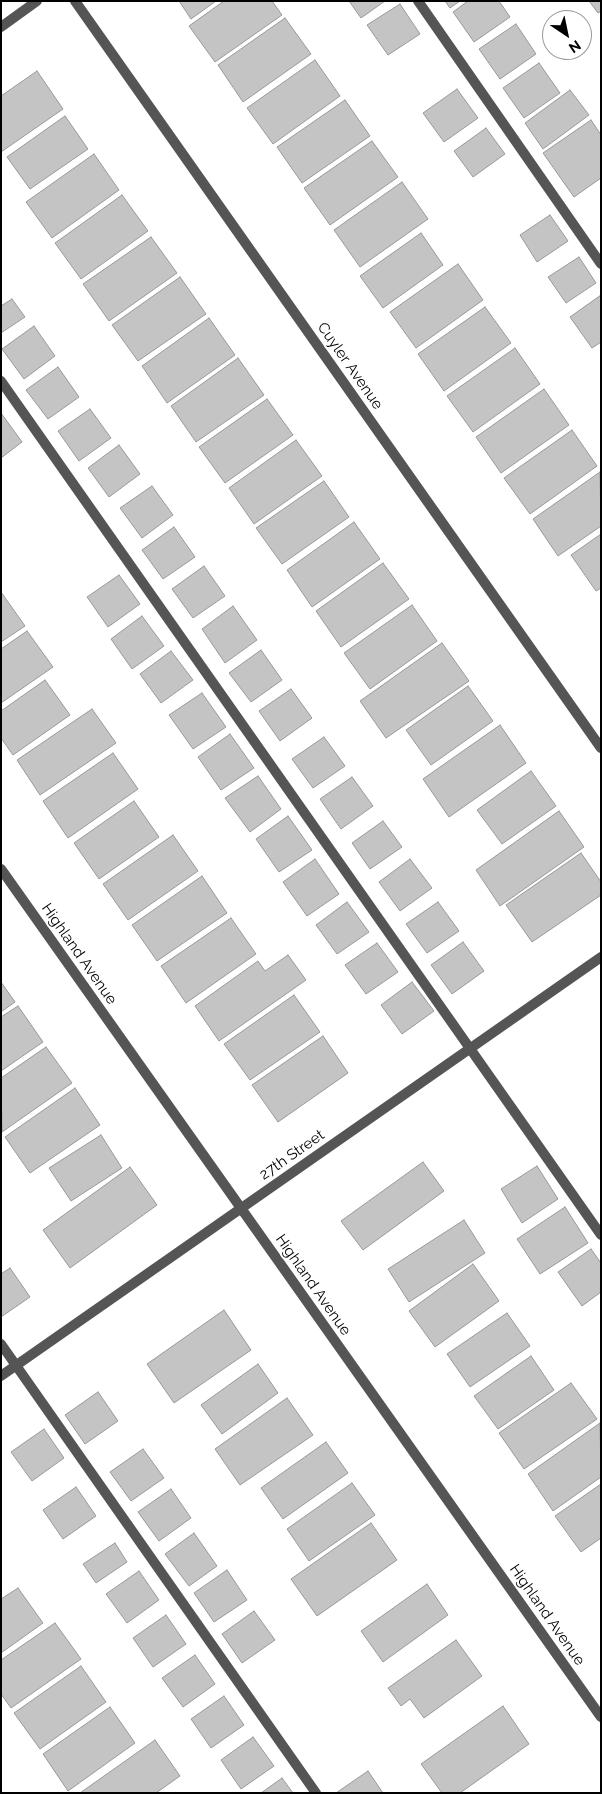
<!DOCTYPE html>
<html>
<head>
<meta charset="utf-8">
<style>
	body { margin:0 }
	#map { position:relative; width:602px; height:1794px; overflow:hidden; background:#fff; font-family:Raleway,sans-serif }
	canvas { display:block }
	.frame { position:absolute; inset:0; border:2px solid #000; pointer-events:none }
	.north { position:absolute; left:542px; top:10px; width:50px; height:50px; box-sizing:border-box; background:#fff; border:1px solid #999; border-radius:50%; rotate:146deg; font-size:14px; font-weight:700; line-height:20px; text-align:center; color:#000 }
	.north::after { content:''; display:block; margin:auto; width:18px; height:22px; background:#000; clip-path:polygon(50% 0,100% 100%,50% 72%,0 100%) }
</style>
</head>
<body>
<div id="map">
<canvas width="602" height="1794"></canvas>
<div class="frame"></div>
<div class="north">N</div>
</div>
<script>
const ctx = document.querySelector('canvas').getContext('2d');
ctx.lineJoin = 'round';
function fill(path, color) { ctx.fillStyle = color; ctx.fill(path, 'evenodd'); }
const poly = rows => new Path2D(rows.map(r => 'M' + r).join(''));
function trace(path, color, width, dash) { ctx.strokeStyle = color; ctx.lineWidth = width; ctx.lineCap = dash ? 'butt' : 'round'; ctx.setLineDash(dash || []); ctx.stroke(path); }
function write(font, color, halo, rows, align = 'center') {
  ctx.font = font + ' Raleway,sans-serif'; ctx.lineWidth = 4; ctx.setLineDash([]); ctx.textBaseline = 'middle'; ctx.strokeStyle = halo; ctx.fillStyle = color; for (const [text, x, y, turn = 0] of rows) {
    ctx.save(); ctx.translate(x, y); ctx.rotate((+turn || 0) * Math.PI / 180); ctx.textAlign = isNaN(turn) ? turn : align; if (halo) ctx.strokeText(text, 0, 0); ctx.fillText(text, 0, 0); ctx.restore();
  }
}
const building = poly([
	[179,1,216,1,191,19,179,1],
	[224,1,272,1,282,15,215,62,189,26,224,1],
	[349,1,385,1,361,18,349,1],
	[445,1,460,1,450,8,445,1],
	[468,1,499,1,510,17,474,42,453,12,468,1],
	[589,1,601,1,601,11,598,13,589,1],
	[400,4,420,34,388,55,367,25,400,4],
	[285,18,311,54,243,102,218,65,285,18],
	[516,24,536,54,500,79,479,49,516,24],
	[315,60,340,96,273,144,247,108,315,60],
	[539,63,560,93,524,118,503,88,539,63],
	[37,71,63,109,1,152,1,96,37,71],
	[457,89,478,118,444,142,423,113,457,89],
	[570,90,589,115,543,149,525,123,570,90],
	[345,100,370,136,302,183,277,147,345,100],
	[65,116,88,149,30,189,7,157,65,116],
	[591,120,601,135,601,178,574,197,543,153,591,120],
	[486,128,505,154,473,177,454,151,486,128],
	[372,141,398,177,330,225,304,188,372,141],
	[94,154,119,190,52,238,26,202,94,154],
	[402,182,428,219,360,267,334,230,402,182],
	[122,195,148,231,81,279,55,243,122,195],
	[550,215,568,241,537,262,520,235,550,215],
	[421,233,443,265,383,308,360,276,421,233],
	[151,237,177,273,109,321,83,284,151,237],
	[579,257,596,283,566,303,548,277,579,257],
	[458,264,483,300,416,348,390,312,458,264],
	[180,277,206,314,138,361,112,325,180,277],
	[601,295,601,342,592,348,570,317,601,295],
	[12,299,25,317,1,333,1,306,12,299],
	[485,307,511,343,444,391,418,354,485,307],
	[209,318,235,355,167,403,142,366,209,318],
	[34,326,55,356,24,379,2,349,34,326],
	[515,348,540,384,473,432,447,396,515,348],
	[238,358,264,395,196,442,171,406,238,358],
	[58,367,79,397,48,419,26,390,58,367],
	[544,389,569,425,501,473,476,437,544,389],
	[267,399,293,435,225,483,199,447,267,399],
	[90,409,111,438,79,461,58,431,90,409],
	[1,413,22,442,1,458,1,413],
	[572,430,597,466,530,514,504,478,572,430],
	[296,440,322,476,254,524,229,488,296,440],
	[119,445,140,474,109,497,88,468,119,445],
	[600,472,601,526,558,556,533,519,600,472],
	[324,481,349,517,282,564,256,528,324,481],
	[152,486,173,515,142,538,120,508,152,486],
	[354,522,380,559,312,607,287,570,354,522],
	[174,527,195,557,163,579,142,550,174,527],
	[601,534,601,588,596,591,571,555,601,534],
	[383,563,409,599,341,647,316,611,383,563],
	[204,566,225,596,193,618,172,589,204,566],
	[119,575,140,604,108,627,87,597,119,575],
	[1,592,25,626,1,642,1,592],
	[412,605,437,641,370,689,344,653,412,605],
	[233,606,257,640,225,663,202,629,233,606],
	[142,616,164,646,132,669,111,639,142,616],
	[27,631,53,667,1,703,1,649,27,631],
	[442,643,469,681,386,738,360,701,442,643],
	[261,650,282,680,251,702,229,673,261,650],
	[171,651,193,680,161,703,140,674,171,651],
	[45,680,70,715,13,755,1,738,1,711,45,680],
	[468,686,493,721,431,765,406,730,468,686],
	[291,689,312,718,280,741,259,711,291,689],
	[202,693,226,727,193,749,169,715,202,693],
	[92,709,116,743,40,795,17,760,92,709],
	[500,725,526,763,449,817,423,779,500,725],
	[230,734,254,768,221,790,198,757,230,734],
	[324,737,345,766,313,788,292,759,324,737],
	[113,753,138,789,68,838,43,801,113,753],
	[531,771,556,806,502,844,477,810,531,771],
	[258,776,281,809,250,832,225,798,258,776],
	[352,777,373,806,341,829,320,799,352,777],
	[134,801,159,837,99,879,74,843,134,801],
	[559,811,584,847,500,906,476,870,559,811],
	[288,816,312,850,279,872,256,839,288,816],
	[383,821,402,847,370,869,352,843,383,821],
	[173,835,198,871,128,920,103,884,173,835],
	[581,853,601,882,601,895,532,942,506,905,581,853],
	[315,859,339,894,307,916,283,882,315,859],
	[410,859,432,888,400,911,379,882,410,859],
	[202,876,227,913,157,961,132,925,202,876],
	[347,902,369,932,337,954,316,925,347,902],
	[438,902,459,931,427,953,406,924,438,902],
	[231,918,256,954,186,1003,161,966,231,918],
	[463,942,484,971,452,994,431,965,463,942],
	[377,943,398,972,366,994,345,965,377,943],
	[288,955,306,980,219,1041,195,1006,258,961,265,971,288,955],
	[1,982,15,1002,1,1012,1,982],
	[412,982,434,1011,402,1034,381,1005,412,982],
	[294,995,320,1032,250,1080,224,1044,294,995],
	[18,1006,43,1042,1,1071,1,1017,18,1006],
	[323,1036,348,1073,278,1122,252,1085,323,1036],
	[46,1047,72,1083,2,1132,1,1078,46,1047],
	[75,1088,100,1125,30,1173,5,1137,75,1088],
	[101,1135,122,1168,71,1201,49,1168,101,1135],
	[423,1162,444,1191,363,1250,341,1221,423,1162],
	[537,1166,558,1199,522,1223,501,1189,537,1166],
	[130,1167,157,1205,70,1268,43,1230,130,1167],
	[565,1207,588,1243,540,1274,517,1239,565,1207],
	[464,1220,485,1253,409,1302,388,1269,464,1220],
	[591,1249,601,1263,601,1292,582,1306,558,1272,591,1249],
	[473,1264,499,1301,435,1347,409,1311,473,1264],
	[10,1268,30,1297,1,1317,1,1274,10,1268],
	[224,1310,251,1350,174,1403,147,1364,224,1310],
	[507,1313,530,1346,470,1387,447,1354,507,1313],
	[531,1356,554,1390,498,1429,474,1396,531,1356],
	[258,1364,278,1393,222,1434,201,1405,258,1364],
	[571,1383,597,1419,524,1469,499,1433,571,1383],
	[98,1392,118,1421,85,1444,65,1415,98,1392],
	[287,1398,313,1435,240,1485,215,1449,287,1398],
	[600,1423,601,1477,553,1511,528,1474,600,1423],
	[44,1429,64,1458,32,1481,11,1452,44,1429],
	[326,1442,348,1473,283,1519,261,1488,326,1442],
	[143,1449,164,1478,131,1501,110,1472,143,1449],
	[352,1483,375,1515,309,1561,287,1529,352,1483],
	[601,1484,601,1538,581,1552,555,1516,601,1484],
	[76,1487,96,1516,63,1539,43,1510,76,1487],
	[171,1489,191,1518,159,1541,138,1512,171,1489],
	[371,1523,397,1560,317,1616,291,1579,371,1523],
	[194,1533,217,1566,189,1586,165,1554,194,1533],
	[115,1543,127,1562,96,1583,83,1564,115,1543],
	[227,1570,247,1600,214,1622,194,1593,227,1570],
	[139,1571,159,1600,127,1623,106,1594,139,1571],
	[427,1584,448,1615,383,1662,361,1631,427,1584],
	[18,1588,43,1623,1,1653,1,1599,18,1588],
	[254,1611,275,1640,242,1663,222,1634,254,1611],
	[166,1615,186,1644,153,1667,133,1638,166,1615],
	[55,1623,81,1659,11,1708,1,1694,1,1660,55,1623],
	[456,1640,482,1676,424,1718,410,1699,401,1706,388,1688,456,1640],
	[195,1655,215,1684,183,1707,162,1678,195,1655],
	[81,1666,106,1702,40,1749,14,1713,81,1666],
	[224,1696,244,1725,211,1748,191,1719,224,1696],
	[503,1706,529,1744,460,1793,442,1793,421,1764,503,1706],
	[110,1707,135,1743,68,1791,43,1754,110,1707],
	[253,1737,274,1766,241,1789,221,1760,253,1737],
	[155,1740,180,1776,156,1793,80,1793,155,1740],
	[368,1771,383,1793,336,1793,368,1771],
	[282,1778,293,1793,261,1793,282,1778]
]);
const service = poly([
	[418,1,601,264],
	[1,381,601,1235],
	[1,1344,316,1793]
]);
const minor = poly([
	[75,1,601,748],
	[1,27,37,1],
	[1,869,601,1717],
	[1,1376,601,957]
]);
const streetNames = [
	["Cuyler Avenue",350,366,55],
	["Highland Avenue",79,954,55],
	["27th Street",292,1155,-35],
	["Highland Avenue",313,1285,55],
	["Highland Avenue",547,1615,55]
];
fill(building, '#c4c4c4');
trace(building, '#999', 1);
trace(service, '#555', 10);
trace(minor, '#555', 10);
write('15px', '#000', '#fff', streetNames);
</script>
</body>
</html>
